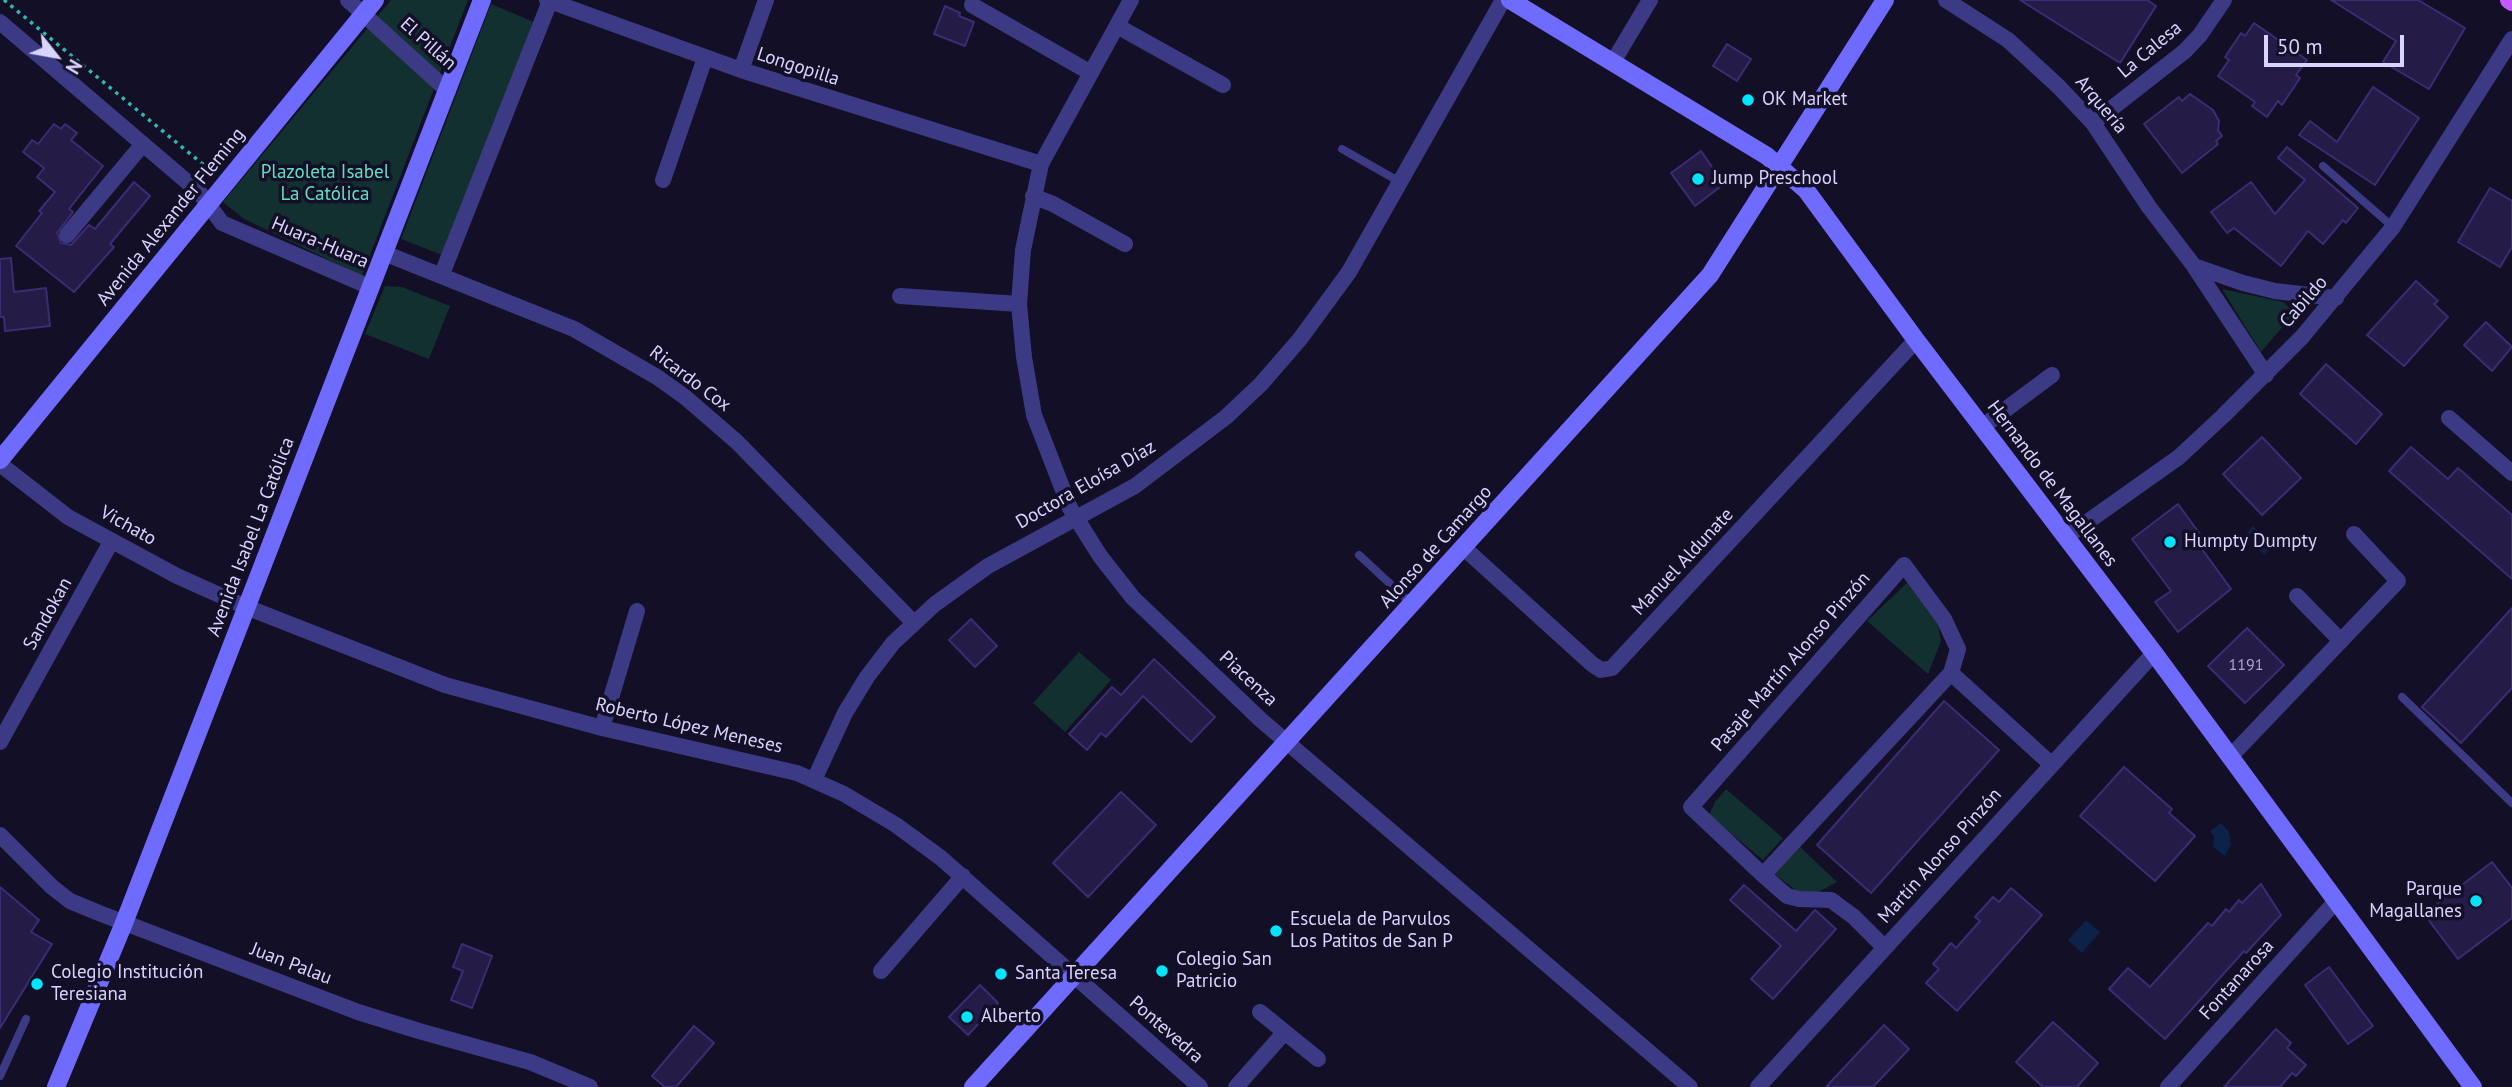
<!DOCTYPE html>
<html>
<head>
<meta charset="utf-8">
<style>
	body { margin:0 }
	#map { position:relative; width:2512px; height:1087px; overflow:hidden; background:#130f26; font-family:"PT Sans",sans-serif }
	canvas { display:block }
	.north { position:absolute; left:21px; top:21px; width:70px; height:70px; -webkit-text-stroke:5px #130f26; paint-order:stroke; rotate:121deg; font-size:19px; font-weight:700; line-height:28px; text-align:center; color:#d9d4ff }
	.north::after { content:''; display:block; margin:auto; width:24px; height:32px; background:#d9d4ff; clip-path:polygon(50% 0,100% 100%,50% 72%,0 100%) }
	.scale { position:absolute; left:2264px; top:35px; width:140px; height:32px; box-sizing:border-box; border:4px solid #d9d4ff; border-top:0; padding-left:9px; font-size:21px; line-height:24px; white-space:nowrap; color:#d9d4ff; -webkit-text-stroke:5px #130f26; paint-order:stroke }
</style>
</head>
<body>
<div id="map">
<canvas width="2512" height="1087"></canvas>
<div class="north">N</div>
<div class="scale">50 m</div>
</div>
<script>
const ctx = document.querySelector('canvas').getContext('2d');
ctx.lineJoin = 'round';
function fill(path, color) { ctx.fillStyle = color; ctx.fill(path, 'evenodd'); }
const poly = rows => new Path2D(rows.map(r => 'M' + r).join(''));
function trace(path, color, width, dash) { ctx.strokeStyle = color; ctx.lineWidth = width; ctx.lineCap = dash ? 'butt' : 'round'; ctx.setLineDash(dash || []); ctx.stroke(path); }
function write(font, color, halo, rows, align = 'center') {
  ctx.font = font + ' "PT Sans",sans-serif'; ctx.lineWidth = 7; ctx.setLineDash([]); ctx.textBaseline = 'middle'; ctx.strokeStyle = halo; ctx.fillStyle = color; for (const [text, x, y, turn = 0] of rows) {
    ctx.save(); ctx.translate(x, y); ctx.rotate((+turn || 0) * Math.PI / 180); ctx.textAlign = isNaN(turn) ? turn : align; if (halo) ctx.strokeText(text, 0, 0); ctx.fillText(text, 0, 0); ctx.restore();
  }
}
const green = poly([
	[391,0,468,0,362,276,244,219,223,202],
	[491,4,536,23,442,255,401,239],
	[385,286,402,287,450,306,429,359,365,334],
	[2222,289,2283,302,2293,310,2292,316,2261,352],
	[1907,583,1937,620,1941,641,1928,674,1867,621],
	[1079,652,1111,680,1065,732,1033,703],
	[1726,789,1783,838,1763,860,1709,815,1715,802],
	[1798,845,1837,882,1815,894,1801,894,1773,873]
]);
const water = poly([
	[2253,526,2273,547,2264,555,2245,535],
	[2221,823,2229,832,2231,845,2225,856,2213,847,2214,837,2210,831],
	[2086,920,2100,932,2082,953,2068,940]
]);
const building = poly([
	[2020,0,2147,0,2156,6,2120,63,2020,0],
	[2331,0,2418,0,2465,28,2429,89,2383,62,2396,41,2331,0],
	[945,6,960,13,959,16,974,22,965,46,934,34,945,6],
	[2254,23,2307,60,2296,75,2300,78,2282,105,2278,101,2267,117,2252,106,2255,102,2218,76,2229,60,2225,57,2241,33,2245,36,2254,23],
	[1727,44,1751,59,1737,81,1713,66,1727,44],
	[2373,87,2419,118,2375,185,2299,135,2310,121,2337,142,2373,87],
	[2190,94,2213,110,2219,121,2218,130,2222,136,2216,141,2218,144,2182,173,2144,124,2179,97,2182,101,2190,94],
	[54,124,61,129,65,124,77,133,71,140,103,166,69,209,73,212,57,233,61,243,71,245,89,225,95,229,134,182,150,196,110,244,114,247,74,292,16,246,42,213,39,211,55,192,37,177,44,168,23,152,32,140,38,144,54,124],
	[2287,147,2358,208,2346,223,2343,220,2323,244,2308,231,2281,266,2234,228,2227,233,2211,212,2251,182,2275,214,2305,180,2278,158,2287,147],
	[1701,151,1724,184,1695,206,1671,173,1701,151],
	[2490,188,2512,201,2512,247,2500,267,2458,242,2490,188],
	[11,258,14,292,46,288,50,326,5,331,4,317,0,317,0,259,11,258],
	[2416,281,2438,301,2434,304,2448,317,2404,366,2367,335,2416,281],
	[2486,322,2512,347,2492,371,2464,345,2486,322],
	[2326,364,2382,414,2356,444,2300,394,2326,364],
	[2262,437,2301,478,2262,515,2223,474,2262,437],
	[2411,447,2448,479,2458,468,2512,515,2512,579,2389,471,2411,447],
	[2178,504,2208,545,2202,549,2231,589,2178,632,2155,602,2171,591,2132,539,2178,504],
	[2512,608,2512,688,2461,743,2422,707,2512,608],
	[971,619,997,646,975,667,949,640,971,619],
	[2247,628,2284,665,2245,703,2208,666,2247,628],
	[1154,659,1215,717,1191,742,1143,696,1106,737,1101,733,1087,750,1069,734,1112,687,1121,695,1154,659],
	[1944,701,1999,750,1871,893,1817,845,1944,701],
	[2124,767,2172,809,2169,813,2195,836,2155,881,2080,816,2124,767],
	[1121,792,1156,825,1088,897,1053,863,1121,792],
	[2492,862,2512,888,2512,918,2458,959,2424,914,2492,862],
	[2261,884,2281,915,2246,953,2244,951,2165,1039,2109,989,2128,968,2150,987,2208,923,2212,926,2226,909,2229,912,2239,900,2242,903,2261,884],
	[1744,885,1796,931,1815,910,1836,929,1773,999,1751,979,1781,946,1730,900,1744,885],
	[0,887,39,920,31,932,52,944,0,1028,0,887],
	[2011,888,2042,915,1957,1011,1926,983,1939,969,1933,964,1951,943,1956,948,1980,921,1975,917,1993,897,1999,902,2011,888],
	[462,944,492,956,472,1008,451,1000,463,971,453,967,462,944],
	[2329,967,2373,1026,2348,1044,2305,985,2329,967],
	[980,985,998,1003,968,1035,949,1017,980,985],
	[2053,1022,2098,1063,2077,1087,2043,1087,2016,1062,2053,1022],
	[1884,1025,1909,1049,1873,1087,1826,1087,1884,1025],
	[694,1026,714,1043,676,1087,665,1087,652,1076,694,1026],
	[2276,1029,2291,1043,2287,1048,2306,1065,2296,1076,2292,1073,2280,1087,2224,1087,2276,1029]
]);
const path = poly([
	[4,0,205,166]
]);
const lane = poly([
	[1342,149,1400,182],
	[2323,166,2393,227],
	[1359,555,1412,604],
	[2402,697,2512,803],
	[0,1076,26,1019]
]);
const street = poly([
	[348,0,448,91],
	[547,0,741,70,1041,164],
	[1131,0,1041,164,1023,250,1019,304,1024,357,1034,415,1070,508,1100,556,1133,598,1261,720,1690,1087],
	[1946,0,2008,40,2059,87,2093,123,2149,207,2194,266,2266,375],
	[972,5,1091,73],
	[0,22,199,192,222,223,370,287],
	[1117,26,1223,85],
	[1613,62,1650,0],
	[741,70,766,0],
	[2093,123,2185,51,2200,35,2224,0],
	[663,180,705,58],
	[1033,196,1053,204,1125,244],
	[67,235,143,144],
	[384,253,574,329,657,377,685,397,737,442,914,623],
	[2194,266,2243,283,2275,291,2336,298],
	[442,274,550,1],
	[900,296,1019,304],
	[2449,418,2512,473],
	[1982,427,2052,375],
	[0,464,68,517,177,576,246,607,445,685,602,728,797,773,844,794,896,825,941,858,1200,1087],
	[2066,537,2179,457,2223,416,2302,337,2393,227,2512,39],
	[1464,548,1592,664,1601,670,1612,668,1916,340],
	[2297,596,2341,641],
	[1951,673,2052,765],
	[602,728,637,611],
	[0,742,111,542],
	[2230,757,2398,581,2354,534],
	[814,780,845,713,867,677,893,643,935,604,988,566,1135,486,1226,417,1261,384,1300,339,1349,272,1503,0],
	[0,835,52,887,70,901,99,913,358,1012,419,1031,530,1062,590,1087],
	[1763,875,1951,673,1958,649,1944,619,1904,565,1691,807,1763,875,1787,896,1799,899,1831,900,1854,917,1885,948],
	[881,971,963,876],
	[1260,1012,1318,1059],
	[1236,1087,1284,1033],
	[1758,1087,2154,653],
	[2168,1087,2336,901]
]);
const secondary = poly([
	[1510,0,1767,156,1806,190,1916,340,2154,653,2473,1087],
	[0,460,375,0],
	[56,1087,124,923,482,0],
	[973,1087,1710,275,1885,0]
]);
const primary = poly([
	[2509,0,2512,2]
]);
const markers = [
	[1748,100,7,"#00e5ff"],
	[1698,179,7,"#00e5ff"],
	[2170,542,7,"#00e5ff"],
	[2476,901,7,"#00e5ff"],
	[1276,931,7,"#00e5ff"],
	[1162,971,7,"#00e5ff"],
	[1001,974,7,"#00e5ff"],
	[37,984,7,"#00e5ff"],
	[967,1017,7,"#00e5ff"]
];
const numberNames = [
	["1191",2246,665]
];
const streetNames = [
	["El Pillán",428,44,42],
	["La Calesa",2150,50,-40],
	["Longopilla",798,67,18],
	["Arquería",2101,105,50],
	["Avenida Alexander Fleming",171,217,-51],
	["Huara-Huara",320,243,23],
	["Cabildo",2304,302,-49],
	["Ricardo Cox",690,379,37],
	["Hernando de Magallanes",2052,484,53],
	["Doctora Eloísa Díaz",1086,485,-30],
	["Vichato",128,526,29],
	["Avenida Isabel La Católica",251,537,-69],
	["Alonso de Camargo",1436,547,-48],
	["Manuel Aldunate",1683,562,-47],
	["Sandokan",48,614,-61],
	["Pasaje Martín Alonso Pinzón",1791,662,-49],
	["Piacenza",1248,679,43],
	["Roberto López Meneses",689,726,13],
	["Martín Alonso Pinzón",1940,856,-48],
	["Juan Palau",291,964,21],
	["Fontanarosa",2237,980,-48],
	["Pontevedra",1166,1030,41]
];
const poiNames = [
	["OK Market",1762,100],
	["Jump Preschool",1712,179],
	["Humpty Dumpty",2184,542],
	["Parque",2462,890,"right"],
	["Magallanes",2462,912,"right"],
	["Escuela de Parvulos",1290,920],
	["Los Patitos de San P",1290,942],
	["Colegio San",1176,960],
	["Patricio",1176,982],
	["Colegio Institución",51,973],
	["Teresiana",51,995],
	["Santa Teresa",1015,974],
	["Alberto",981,1017]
];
const parkNames = [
	["Plazoleta Isabel",325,173],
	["La Católica",325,195]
];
fill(green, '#12302f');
fill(water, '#0c2248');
fill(building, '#241b47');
trace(building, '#3b2d73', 2);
trace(path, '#2fb8b0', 3.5, [3.5, 5]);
trace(lane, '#3d3a85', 8);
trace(street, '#3d3a85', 16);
trace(secondary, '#6f6bff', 18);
trace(primary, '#c25bff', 18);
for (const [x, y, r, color] of markers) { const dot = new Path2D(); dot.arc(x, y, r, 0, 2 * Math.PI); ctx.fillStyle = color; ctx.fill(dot); trace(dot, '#130f26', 2.5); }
write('16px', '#aca6d1', null, numberNames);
write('19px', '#d9d4ff', '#130f26', streetNames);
write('19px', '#d9d4ff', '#130f26', poiNames, 'left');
write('19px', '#5fe0c0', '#130f26', parkNames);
</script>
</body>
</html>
